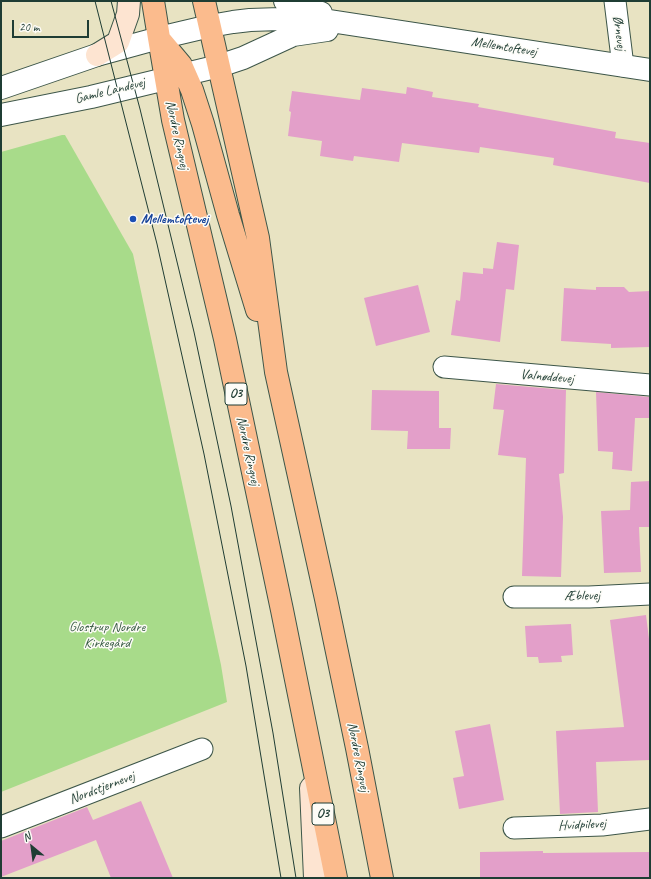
<!DOCTYPE html>
<html>
<head>
<meta charset="utf-8">
<style>
	body { margin:0 }
	#map { position:relative; width:651px; height:879px; overflow:hidden; background:#e8e3c2; font-family:Caveat,sans-serif }
	canvas { display:block }
	.frame { position:absolute; inset:0; border:2px solid #1f3d34; pointer-events:none }
	.north { position:absolute; left:12px; top:827px; width:40px; height:40px; -webkit-text-stroke:3px #fdfcf7; paint-order:stroke; rotate:331deg; font-size:11px; font-weight:700; line-height:16px; text-align:center; color:#1f3d34 }
	.north::after { content:''; display:block; margin:auto; width:14px; height:18px; background:#1f3d34; clip-path:polygon(50% 0,100% 100%,50% 72%,0 100%) }
	.scale { position:absolute; left:12px; top:20px; width:77px; height:18px; box-sizing:border-box; border:2px solid #1f3d34; border-top:0; padding-left:5px; font-size:12px; line-height:14px; white-space:nowrap; color:#1f3d34; -webkit-text-stroke:3px #fdfcf7; paint-order:stroke }
</style>
</head>
<body>
<div id="map">
<canvas width="651" height="879"></canvas>
<div class="frame"></div>
<div class="north">N</div>
<div class="scale">20 m</div>
</div>
<script>
const ctx = document.querySelector('canvas').getContext('2d');
ctx.lineJoin = 'round';
function fill(path, color) { ctx.fillStyle = color; ctx.fill(path, 'evenodd'); }
const poly = rows => new Path2D(rows.map(r => 'M' + r).join(''));
function trace(path, color, width, dash) { ctx.strokeStyle = color; ctx.lineWidth = width; ctx.lineCap = dash ? 'butt' : 'round'; ctx.setLineDash(dash || []); ctx.stroke(path); }
function write(font, color, halo, rows, align = 'center') {
  ctx.font = font + ' Caveat,sans-serif'; ctx.lineWidth = 3; ctx.setLineDash([]); ctx.textBaseline = 'middle'; ctx.strokeStyle = halo; ctx.fillStyle = color; for (const [text, x, y, turn = 0] of rows) {
    ctx.save(); ctx.translate(x, y); ctx.rotate((+turn || 0) * Math.PI / 180); ctx.textAlign = isNaN(turn) ? turn : align; if (halo) ctx.strokeText(text, 0, 0); ctx.fillText(text, 0, 0); ctx.restore();
  }
}
const green = poly([
	[62,135,65,135,133,254,221,665,227,702,1,792,1,152]
]);
const building = poly([
	[407,87,433,92,432,97,479,104,478,107,616,132,615,138,650,143,650,183,553,165,554,158,480,147,479,153,402,143,399,162,354,156,353,161,320,156,322,141,288,136,291,112,289,111,292,91,360,100,362,88,406,94],
	[497,242,519,245,514,290,506,289,500,342,451,335,456,300,460,301,463,272,483,274,483,268,493,269],
	[418,285,430,332,376,346,364,298],
	[596,287,624,287,629,292,650,291,650,347,611,348,611,344,561,341,564,288,596,290],
	[496,384,566,390,564,473,559,474,563,517,561,577,522,576,526,458,498,455,504,410,493,409],
	[372,390,439,391,439,428,451,428,450,449,407,449,408,431,371,430],
	[596,392,650,397,650,418,635,418,632,471,612,469,613,452,598,451],
	[650,481,650,527,639,527,641,572,604,573,601,511,630,510,631,482],
	[646,615,650,647,650,760,596,762,598,812,560,814,556,731,624,727,610,620],
	[571,624,573,655,561,656,562,662,539,663,538,657,527,657,525,626],
	[490,724,504,800,459,809,453,778,464,776,455,731],
	[141,801,173,878,111,878,96,840,1,877,1,841,87,807,93,820],
	[543,851,543,853,650,852,650,878,480,878,480,852]
]);
const minor = poly([
	[615,1,623,66],
	[444,367,650,385],
	[514,597,589,597,650,594],
	[1,827,202,749],
	[514,828,602,825,650,819]
]);
const tertiary = poly([
	[285,1,321,13],
	[1,88,97,55,159,38,210,26,233,22,250,20,280,19,330,21,650,70],
	[1,115,91,97,219,66,243,58,293,35,327,30]
]);
const secondary = poly([
	[97,55,118,42,128,14,129,1],
	[311,788,315,878]
]);
const primary = poly([
	[153,1,159,38,173,120,225,339,282,610,336,878],
	[204,1,258,238,276,372,326,599,357,748,382,878],
	[160,40,181,65,192,90,203,124,228,215,257,310]
]);
const tram = poly([
	[95,1,157,244,204,454,246,666,281,878],
	[111,1,140,109,194,332,231,506,273,733,296,878]
]);
const markers = [
	[133,219,4,"#1a4fb4"]
];
const shields = [
	[236,394,22],
	[323,814,22]
];
const shieldNames = [
	["O3",236,394],
	["O3",323,814]
];
const streetNames = [
	["Ørnevej",619,33,83],
	["Mellemtoftevej",504,47,9],
	["Gamle Landevej",110,91,-14],
	["Nordre Ringvej",177,135,78],
	["Valnøddevej",547,377,5],
	["Nordre Ringvej",248,451,78],
	["Æblevej",582,596,-1],
	["Nordre Ringvej",358,757,79],
	["Nordstjernevej",102,788,-21],
	["Hvidpilevej",582,825,-3]
];
const transitNames = [
	["Mellemtoftevej",141,219]
];
const parkNames = [
	["Glostrup Nordre",107,627],
	["Kirkegård",107,643]
];
fill(green, '#a8db8a');
fill(building, '#e39fc9');
trace(minor, '#3d5649', 23);
trace(tertiary, '#3d5649', 24);
trace(secondary, '#3d5649', 24);
trace(primary, '#3d5649', 24);
trace(minor, '#fff', 21);
trace(tertiary, '#fff', 22);
trace(secondary, '#fde4d1', 22);
trace(primary, '#fbbb8d', 22);
trace(tram, '#1f3d34', 1);
for (const [x, y, r, color] of markers) { const dot = new Path2D(); dot.arc(x, y, r, 0, 2 * Math.PI); ctx.fillStyle = color; ctx.fill(dot); trace(dot, '#fdfcf7', 1.5); }
for (const [x, y, w] of shields) { const box = new Path2D(); box.roundRect(x - w / 2, y - 11, w, 22, 3); ctx.fillStyle = '#fdfcf7'; ctx.fill(box); trace(box, '#1f3d34', 1); }
write('bold 13px', '#1f3d34', null, shieldNames);
write('14px', '#1f3d34', '#fdfcf7', streetNames);
write('bold 14px', '#164399', '#fdfcf7', transitNames, 'left');
write('14px', '#3a5d45', '#fdfcf7', parkNames);
</script>
</body>
</html>
